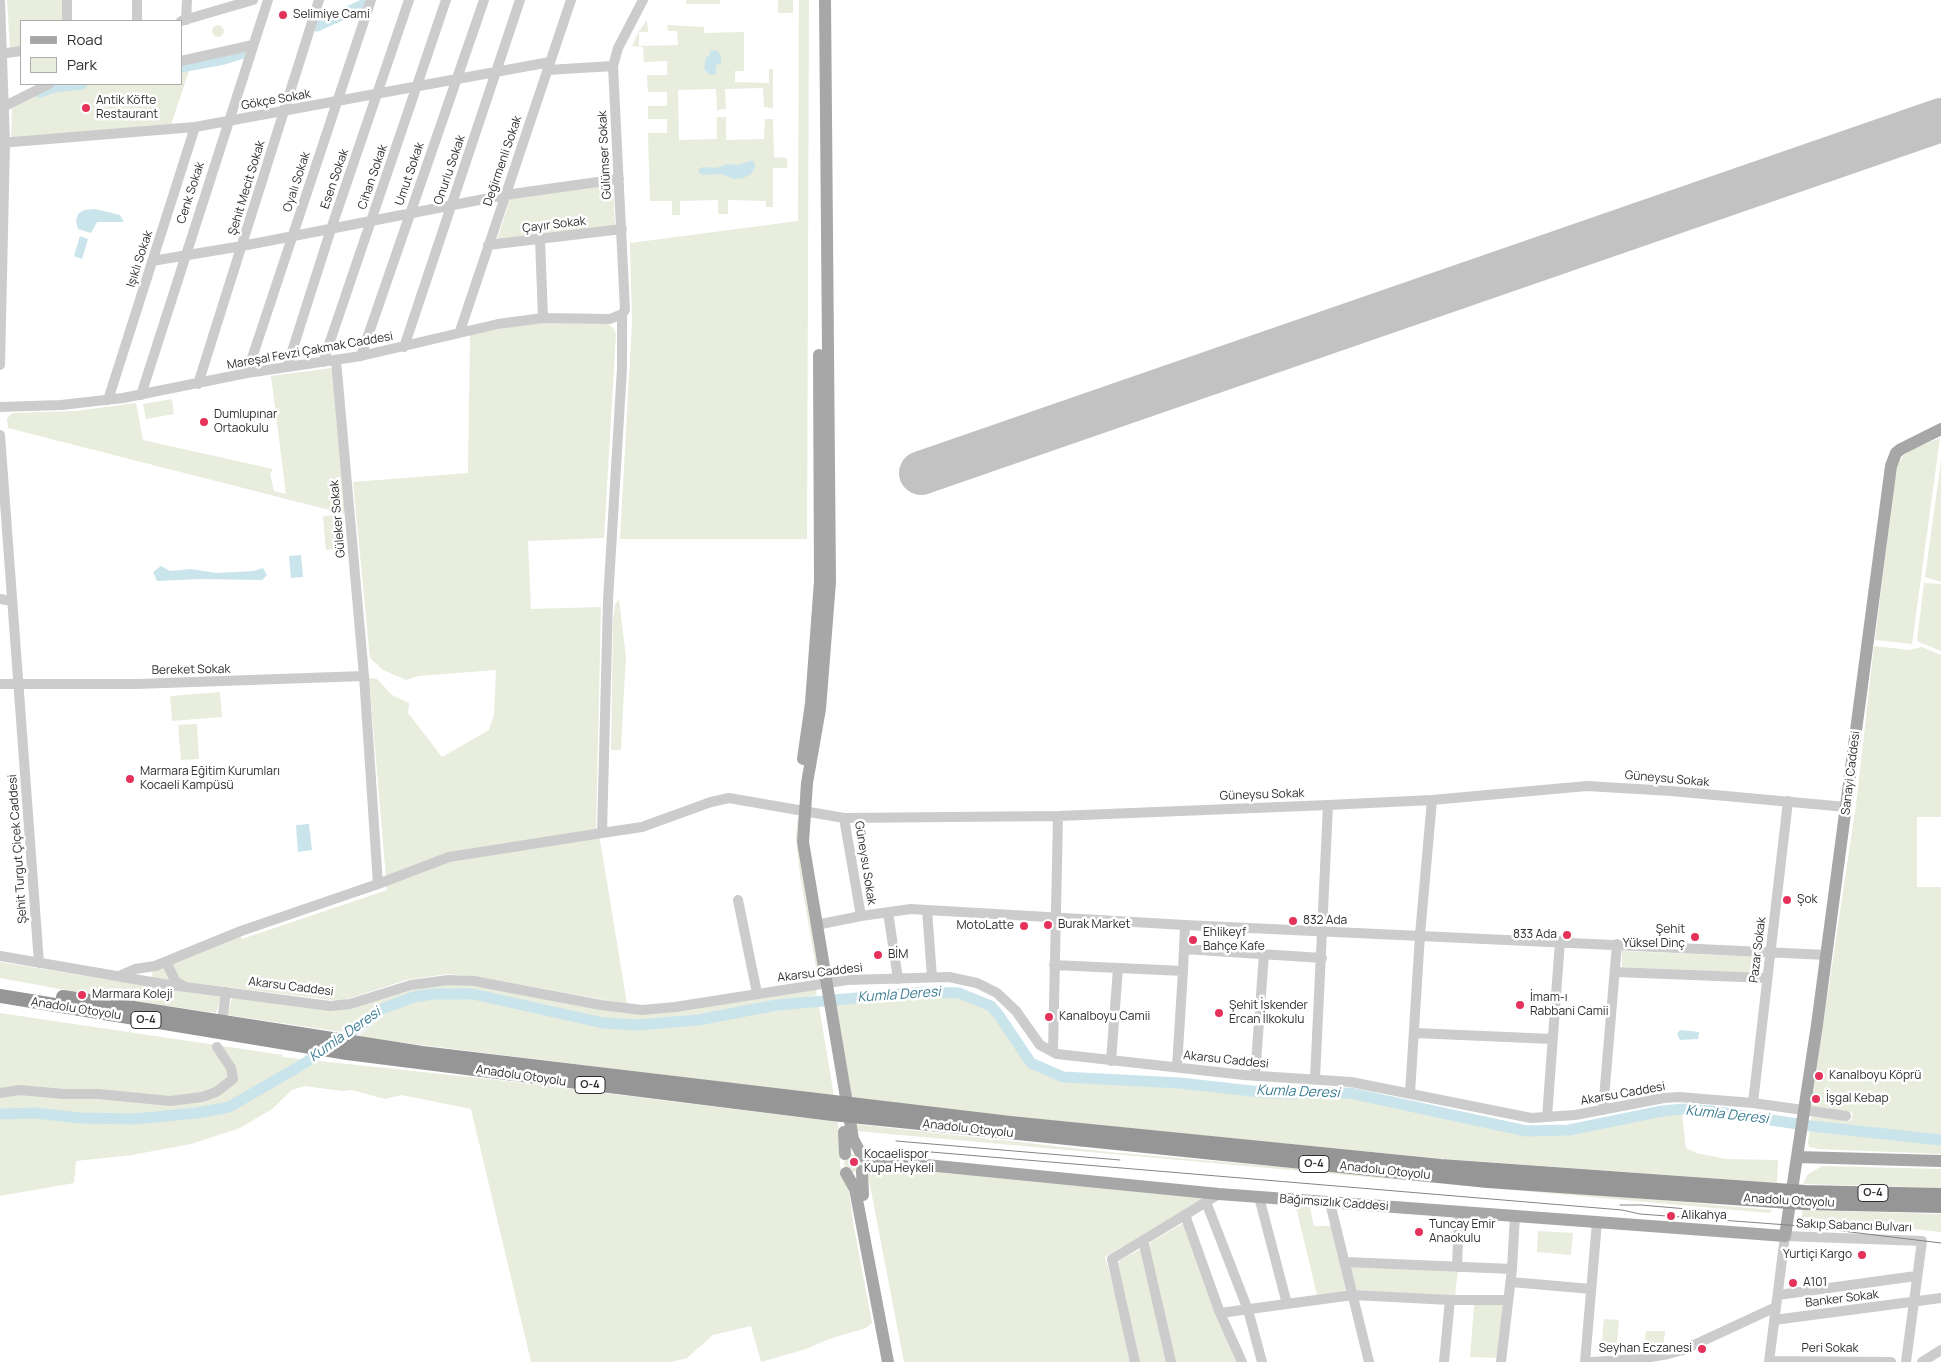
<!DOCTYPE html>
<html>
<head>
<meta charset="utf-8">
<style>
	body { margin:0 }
	#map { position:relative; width:1941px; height:1362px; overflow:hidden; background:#fff; font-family:Manrope,sans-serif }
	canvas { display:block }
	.legend { position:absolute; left:20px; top:20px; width:162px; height:65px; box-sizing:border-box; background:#fff; border:1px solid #acacac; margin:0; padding:6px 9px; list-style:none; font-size:15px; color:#2f2f2f }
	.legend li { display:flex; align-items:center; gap:10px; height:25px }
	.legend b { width:25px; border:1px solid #acacac }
</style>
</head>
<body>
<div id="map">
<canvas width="1941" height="1362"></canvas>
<ul class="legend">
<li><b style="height:6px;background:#a7a7a7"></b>Road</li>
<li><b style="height:14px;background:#e8eddd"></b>Park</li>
</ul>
</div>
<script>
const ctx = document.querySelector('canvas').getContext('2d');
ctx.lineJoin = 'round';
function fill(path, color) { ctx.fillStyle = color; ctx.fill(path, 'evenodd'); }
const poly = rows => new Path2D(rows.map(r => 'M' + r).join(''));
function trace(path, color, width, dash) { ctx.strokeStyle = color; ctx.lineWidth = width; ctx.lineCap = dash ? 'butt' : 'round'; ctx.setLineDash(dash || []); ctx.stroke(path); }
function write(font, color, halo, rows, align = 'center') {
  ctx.font = font + ' Manrope,sans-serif'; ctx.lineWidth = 5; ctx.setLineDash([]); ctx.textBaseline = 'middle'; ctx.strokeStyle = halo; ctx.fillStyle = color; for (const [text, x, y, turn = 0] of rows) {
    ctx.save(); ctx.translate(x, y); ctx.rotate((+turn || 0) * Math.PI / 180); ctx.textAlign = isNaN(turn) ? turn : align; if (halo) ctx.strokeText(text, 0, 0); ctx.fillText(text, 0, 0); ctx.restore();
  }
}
const green = poly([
	[7,0,62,0,63,21,21,21,21,47,10,48],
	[686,0,720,0,720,4,686,4],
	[778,0,793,0,793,13,778,13],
	[799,0,809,0,807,539,620,539,632,323,630,243,798,221],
	[647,20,648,32,639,32,639,46,678,45,677,31,668,31,667,25,704,27,704,33,744,32,744,71,735,71,735,82,769,83,769,69,773,69,773,108,764,107,763,88,725,89,726,109,717,110,716,89,678,90,679,140,717,139,717,117,726,117,726,140,764,139,765,119,773,119,774,157,787,158,787,168,773,168,773,207,766,207,766,201,728,200,728,214,718,214,718,200,680,201,680,215,672,215,672,201,650,201,648,133,667,133,667,119,648,119,648,106,667,106,667,92,648,92,647,75,667,75,667,61,644,62,643,47,632,46,639,31],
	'212 31a6 6 0 1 1 12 0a6 6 0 1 1-12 0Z',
	[191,65,171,125,11,138,12,108,48,88,82,84,181,84,181,67],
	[611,185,613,189,615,226,497,240,510,199],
	[542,322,608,324,614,329,616,334,604,538,528,541,531,609,601,607,596,829,600,840,627,1004,479,977,447,974,406,980,341,1001,152,978,153,966,239,932,242,939,387,890,369,678,377,679,392,695,409,703,408,713,442,757,489,730,494,715,496,670,419,676,406,680,383,670,370,658,353,482,468,473,470,334],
	[332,368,345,514,8,428,7,419,11,414,15,413,76,411,136,403,143,440,273,469,270,474,274,491,286,494,271,376],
	[172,399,174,414,146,419,143,404],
	[1940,438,1912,644,1875,640,1896,467,1907,451],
	[1941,461,1941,582,1925,577],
	[339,515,342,548,326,550,323,516],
	[1924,583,1941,584,1941,651,1917,641],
	[619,599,626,657,624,691,621,750,611,750,613,622,615,605],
	[1874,646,1909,650,1922,647,1941,655,1941,817,1917,817,1917,887,1941,887,1941,1154,1818,1149,1809,1147,1808,1142,1812,1116,1851,1121,1853,1113,1811,1106,1856,805],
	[220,692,222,717,172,721,170,696],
	[197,724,199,759,181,760,178,725],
	[798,816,803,817,823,977,818,978,800,875,796,838],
	[1622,951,1762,957,1761,973,1622,967],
	[0,962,179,991,221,997,216,1013,82,993,0,978],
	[815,984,817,995,700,1016,643,1021,606,1019,471,990,445,989,395,998,361,1016,357,1024,342,1032,227,1015,232,998,335,1010,433,985,467,985,627,1009],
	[921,995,959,996,988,1008,1030,1066,1058,1079,1080,1083,1146,1084,1264,1095,1354,1097,1521,1134,1542,1136,1579,1133,1667,1114,1682,1114,1686,1148,1696,1153,1726,1159,1778,1160,1777,1183,1446,1159,1049,1121,850,1098,833,1004],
	[438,997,480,1000,615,1028,679,1026,717,1022,753,1013,819,1006,834,1096,357,1037,393,1008],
	[0,1013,283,1055,282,1057,498,1080,838,1122,840,1166,848,1183,853,1222,872,1323,866,1328,829,1339,806,1349,761,1362,751,1326,713,1335,687,1358,671,1362,531,1362,471,1109,402,1095,385,1099,352,1090,342,1091,305,1086,292,1090,272,1109,240,1128,191,1144,132,1155,76,1161,74,1183,0,1196],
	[855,1124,1109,1152,1773,1210,1769,1213,856,1131],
	'844 1163a9 9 0 1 1 18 0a9 9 0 1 1-18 0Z',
	[1822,1166,1941,1169,1941,1188,1803,1184,1808,1174],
	[882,1167,1205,1198,1105,1257,1125,1329,1131,1362,904,1362,867,1170],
	[1296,1207,1310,1207,1314,1226,1331,1226,1348,1291,1317,1295],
	[1802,1210,1941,1214,1941,1232,1802,1217],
	[1182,1224,1185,1224,1236,1362,1175,1362,1149,1245,1151,1242],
	[1538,1231,1573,1233,1571,1255,1537,1252],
	[1141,1249,1167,1362,1140,1362,1118,1264,1120,1260],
	[1349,1264,1458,1270,1455,1296,1355,1290],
	[1474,1305,1503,1305,1498,1358,1470,1357],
	[1604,1319,1619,1320,1616,1352,1601,1351],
	[1646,1331,1665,1331,1663,1350,1643,1353]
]);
const water = poly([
	[716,50,721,55,721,64,716,65,716,74,710,75,704,69,706,57,710,55,710,51],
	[749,161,754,161,755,167,751,174,743,178,734,179,721,174,703,175,699,173,699,169,703,167,716,168,728,164,739,165],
	[95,209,120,215,124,222,97,222,91,233,78,229,76,221,78,214,84,210],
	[80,236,88,239,82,259,74,256],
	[301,555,303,577,291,578,289,556],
	[161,566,170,571,191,569,216,573,254,571,263,568,267,575,262,580,199,579,157,581,153,572],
	[309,824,312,850,298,852,296,825],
	[1680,1030,1699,1032,1698,1039,1680,1040,1677,1034]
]);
const river = poly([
	[317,26,367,3],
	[181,67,224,59,246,52],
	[40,92,55,87,82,84],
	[0,1114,36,1113,79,1118,135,1119,197,1113,229,1107,300,1066,358,1028,384,1008,414,997,433,994,473,994,603,1023,638,1025,698,1020,777,1005,925,992,959,993,991,1006,998,1014,1031,1063,1063,1077,1180,1083,1270,1093,1350,1093,1526,1131,1569,1130,1662,1111,1683,1109,1712,1111,1811,1126,1941,1140]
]);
const runway = poly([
	[921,473,1941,120]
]);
const minor = poly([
	[67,0,67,21],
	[643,0,618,48,613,66,625,310,622,314,622,368,608,600,602,833,642,827,711,802,729,798,844,818],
	[186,20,187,0],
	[137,21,137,0],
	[181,21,253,0],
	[0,54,21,51],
	[181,61,253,45],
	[548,70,613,66],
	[1,108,49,84],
	[0,143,195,127,550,62],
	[540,239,543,318],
	[488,245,622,229],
	[152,261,242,246,505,195,619,179],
	[460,331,571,0],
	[404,347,520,0],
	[361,356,484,0],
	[323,362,446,0],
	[0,365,5,143,0,0],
	[287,367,331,229,409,0],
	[247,373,371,0],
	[198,384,319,0],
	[141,395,268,0],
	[108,400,195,127],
	[0,407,61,405,123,398,247,373,361,356,498,324,543,318,610,319,622,314],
	[0,435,39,963],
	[0,599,12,601],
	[0,684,137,684,364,676],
	[378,884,449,857,602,833],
	[738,900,757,993],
	[927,910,932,977],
	[888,912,898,979],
	[816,925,861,916],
	[1184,949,1322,958],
	[1827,955,1185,925,927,910,911,909,861,916,844,818,1058,816,1328,805,1432,800,1587,786,1671,791,1846,807],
	[0,956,163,984,330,1006,350,1004,411,985,448,980,474,981,601,1005,642,1010,675,1007,847,980,949,977,977,983,997,993,1016,1011,1040,1045,1057,1054,1244,1075,1351,1082,1531,1118,1575,1115,1664,1098,1679,1097,1753,1103,1846,1116],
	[166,962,176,982,184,986],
	[1054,965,1183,971,1177,1067],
	[1183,971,1185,925],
	[1616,972,1767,978],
	[119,976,135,969,155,966,241,931,378,884,364,676,336,360],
	[223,1014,226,992],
	[1415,1033,1552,1039],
	[1053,1052,1058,816],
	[1111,1061,1118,968],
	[1255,1076,1264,954],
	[1315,1079,1328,805],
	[0,1093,20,1090,63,1094,98,1094,170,1101,202,1097,216,1092,233,1079,231,1068,217,1047],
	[1410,1093,1420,935,1432,800],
	[1753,1103,1788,801],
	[1603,1110,1617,944],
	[1547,1117,1560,941],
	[1219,1194,1206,1202,1248,1310,1262,1362],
	[1259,1197,1287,1304],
	[1206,1202,1185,1215,1220,1313,1242,1362],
	[1330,1203,1369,1362],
	[1143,1240,1171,1362],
	[1346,1262,1512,1269],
	[1457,1267,1459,1212],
	[1511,1282,1591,1289],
	[1778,1295,1916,1276],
	[1220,1313,1353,1295,1450,1300,1508,1300],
	[1774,1320,1941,1298],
	[1769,1361,1891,1362],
	[1135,1362,1112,1259,1185,1215],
	[1444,1362,1450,1300],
	[1501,1362,1512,1269,1515,1215],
	[1585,1362,1597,1222],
	[1592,1362,1639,1359,1668,1354,1683,1350,1776,1307],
	[1769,1362,1785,1236,1922,1241,1906,1362],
	[1922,1362,1941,1350]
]);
const major = poly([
	[825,0,830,582,820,709,807,783,803,842,853,1139,860,1152],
	[803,759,811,703,820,581,819,355],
	[844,1132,845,1154],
	[864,1157,886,1161,1219,1194,1785,1236,1817,1025,1891,466,1896,453,1901,449,1941,429],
	[1797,1157,1941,1161],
	[862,1171,863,1195],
	[846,1173,855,1189,888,1362]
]);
const highway = poly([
	[0,996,347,1053,832,1114,1488,1181,1805,1203,1941,1206],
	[63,997,422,1053,1010,1123,1441,1166,1805,1192,1941,1195]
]);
const tram = poly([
	[896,1141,1120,1160],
	[895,1149,1622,1210,1640,1214,1801,1226,1941,1243],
	[1620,1205,1641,1205,1722,1212]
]);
const markers = [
	[283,15,5,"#e6325a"],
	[86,108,5,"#e6325a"],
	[204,422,5,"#e6325a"],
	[130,779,5,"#e6325a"],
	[1787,900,5,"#e6325a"],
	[1293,921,5,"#e6325a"],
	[1048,925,5,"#e6325a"],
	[1024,926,5,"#e6325a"],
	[1567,935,5,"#e6325a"],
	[1695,937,5,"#e6325a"],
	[1193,940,5,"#e6325a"],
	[878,955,5,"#e6325a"],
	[82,995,5,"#e6325a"],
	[1520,1005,5,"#e6325a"],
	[1219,1013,5,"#e6325a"],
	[1049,1017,5,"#e6325a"],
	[1819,1076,5,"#e6325a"],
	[1816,1099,5,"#e6325a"],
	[854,1162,5,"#e6325a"],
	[1671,1216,5,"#e6325a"],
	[1419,1232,5,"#e6325a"],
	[1862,1255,5,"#e6325a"],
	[1793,1283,5,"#e6325a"],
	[1702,1349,5,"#e6325a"]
];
const shields = [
	[146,1020,30],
	[590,1085,30],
	[1314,1164,30],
	[1873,1193,30]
];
const shieldNames = [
	["O-4",146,1020],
	["O-4",590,1085],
	["O-4",1314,1164],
	["O-4",1873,1193]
];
const poiNames = [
	["Selimiye Cami",293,15],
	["Antik Köfte",96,101],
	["Restaurant",96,115],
	["Dumlupınar",214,415],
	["Ortaokulu",214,429],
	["Marmara Eğitim Kurumları",140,772],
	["Kocaeli Kampüsü",140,786],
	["Şok",1797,900],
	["832 Ada",1303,921],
	["Burak Market",1058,925],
	["MotoLatte",1014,926,"right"],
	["Şehit",1685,930,"right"],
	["Yüksel Dinç",1685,944,"right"],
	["Ehlikeyf",1203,933],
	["Bahçe Kafe",1203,947],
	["833 Ada",1557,935,"right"],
	["BİM",888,955],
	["Marmara Koleji",92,995],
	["İmam-ı",1530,998],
	["Rabbani Camii",1530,1012],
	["Şehit İskender",1229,1006],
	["Ercan İlkokulu",1229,1020],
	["Kanalboyu Camii",1059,1017],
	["Kanalboyu Köprü",1829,1076],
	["İşgal Kebap",1826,1099],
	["Kocaelispor",864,1155],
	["Kupa Heykeli",864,1169],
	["Alikahya",1681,1216],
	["Tuncay Emir",1429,1225],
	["Anaokulu",1429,1239],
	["Yurtiçi Kargo",1852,1255,"right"],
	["A101",1803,1283],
	["Seyhan Eczanesi",1692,1349,"right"]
];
const streetNames = [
	["Gökçe Sokak",276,100,-10],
	["Gülümser Sokak",605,155,-93],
	["Değirmenli Sokak",503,161,-71],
	["Onurlu Sokak",450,170,-71],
	["Umut Sokak",410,174,-71],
	["Cihan Sokak",373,177,-71],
	["Esen Sokak",335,179,-71],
	["Oyalı Sokak",297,182,-72],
	["Şehit Mecit Sokak",247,188,-73],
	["Cenk Sokak",191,193,-72],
	["Çayır Sokak",554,225,-7],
	["Işıklı Sokak",140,259,-72],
	["Mareşal Fevzi Çakmak Caddesi",310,351,-10],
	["Güleker Sokak",338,519,-95],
	["Bereket Sokak",191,670,-1],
	["Sanayi Caddesi",1851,773,-83],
	["Güneysu Sokak",1667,779,5],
	["Güneysu Sokak",1262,795,-2],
	["Şehit Turgut Çiçek Caddesi",18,849,-94],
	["Güneysu Sokak",865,863,81],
	["Pazar Sokak",1758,950,-83],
	["Akarsu Caddesi",820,973,-7],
	["Akarsu Caddesi",291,987,7],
	["Anadolu Otoyolu",76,1009,9],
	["Akarsu Caddesi",1226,1060,6],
	["Anadolu Otoyolu",521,1076,8],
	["Akarsu Caddesi",1623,1094,-10],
	["Anadolu Otoyolu",968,1129,6],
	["Anadolu Otoyolu",1385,1171,6],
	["Anadolu Otoyolu",1789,1201,3],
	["Bağımsızlık Caddesi",1334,1203,4],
	["Sakıp Sabancı Bulvarı",1854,1226,2],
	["Banker Sokak",1842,1299,-7],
	["Peri Sokak",1830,1349]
];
const waterNames = [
	["Kumla Deresi",899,995,-4],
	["Kumla Deresi",345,1035,-35],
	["Kumla Deresi",1298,1092,2],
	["Kumla Deresi",1727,1115,6]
];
fill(green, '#e8eddd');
fill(water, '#cae4ec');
trace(river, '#cae4ec', 11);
trace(runway, '#c2c2c2', 44);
trace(minor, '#ccc', 10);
trace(major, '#a7a7a7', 12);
trace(highway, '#969696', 14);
trace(tram, '#848484', 1);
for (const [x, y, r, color] of markers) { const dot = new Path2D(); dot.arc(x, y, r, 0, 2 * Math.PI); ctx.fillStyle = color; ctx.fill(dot); trace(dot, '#fff', 2); }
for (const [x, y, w] of shields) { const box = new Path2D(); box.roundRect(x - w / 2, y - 8.5, w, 17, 4); ctx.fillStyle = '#fff'; ctx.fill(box); trace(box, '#2f2f2f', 1); }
write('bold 11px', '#2f2f2f', null, shieldNames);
write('12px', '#2f2f2f', '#fff', poiNames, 'left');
write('12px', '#2f2f2f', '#fff', streetNames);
write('italic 14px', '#3c7e93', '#fff', waterNames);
</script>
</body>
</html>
